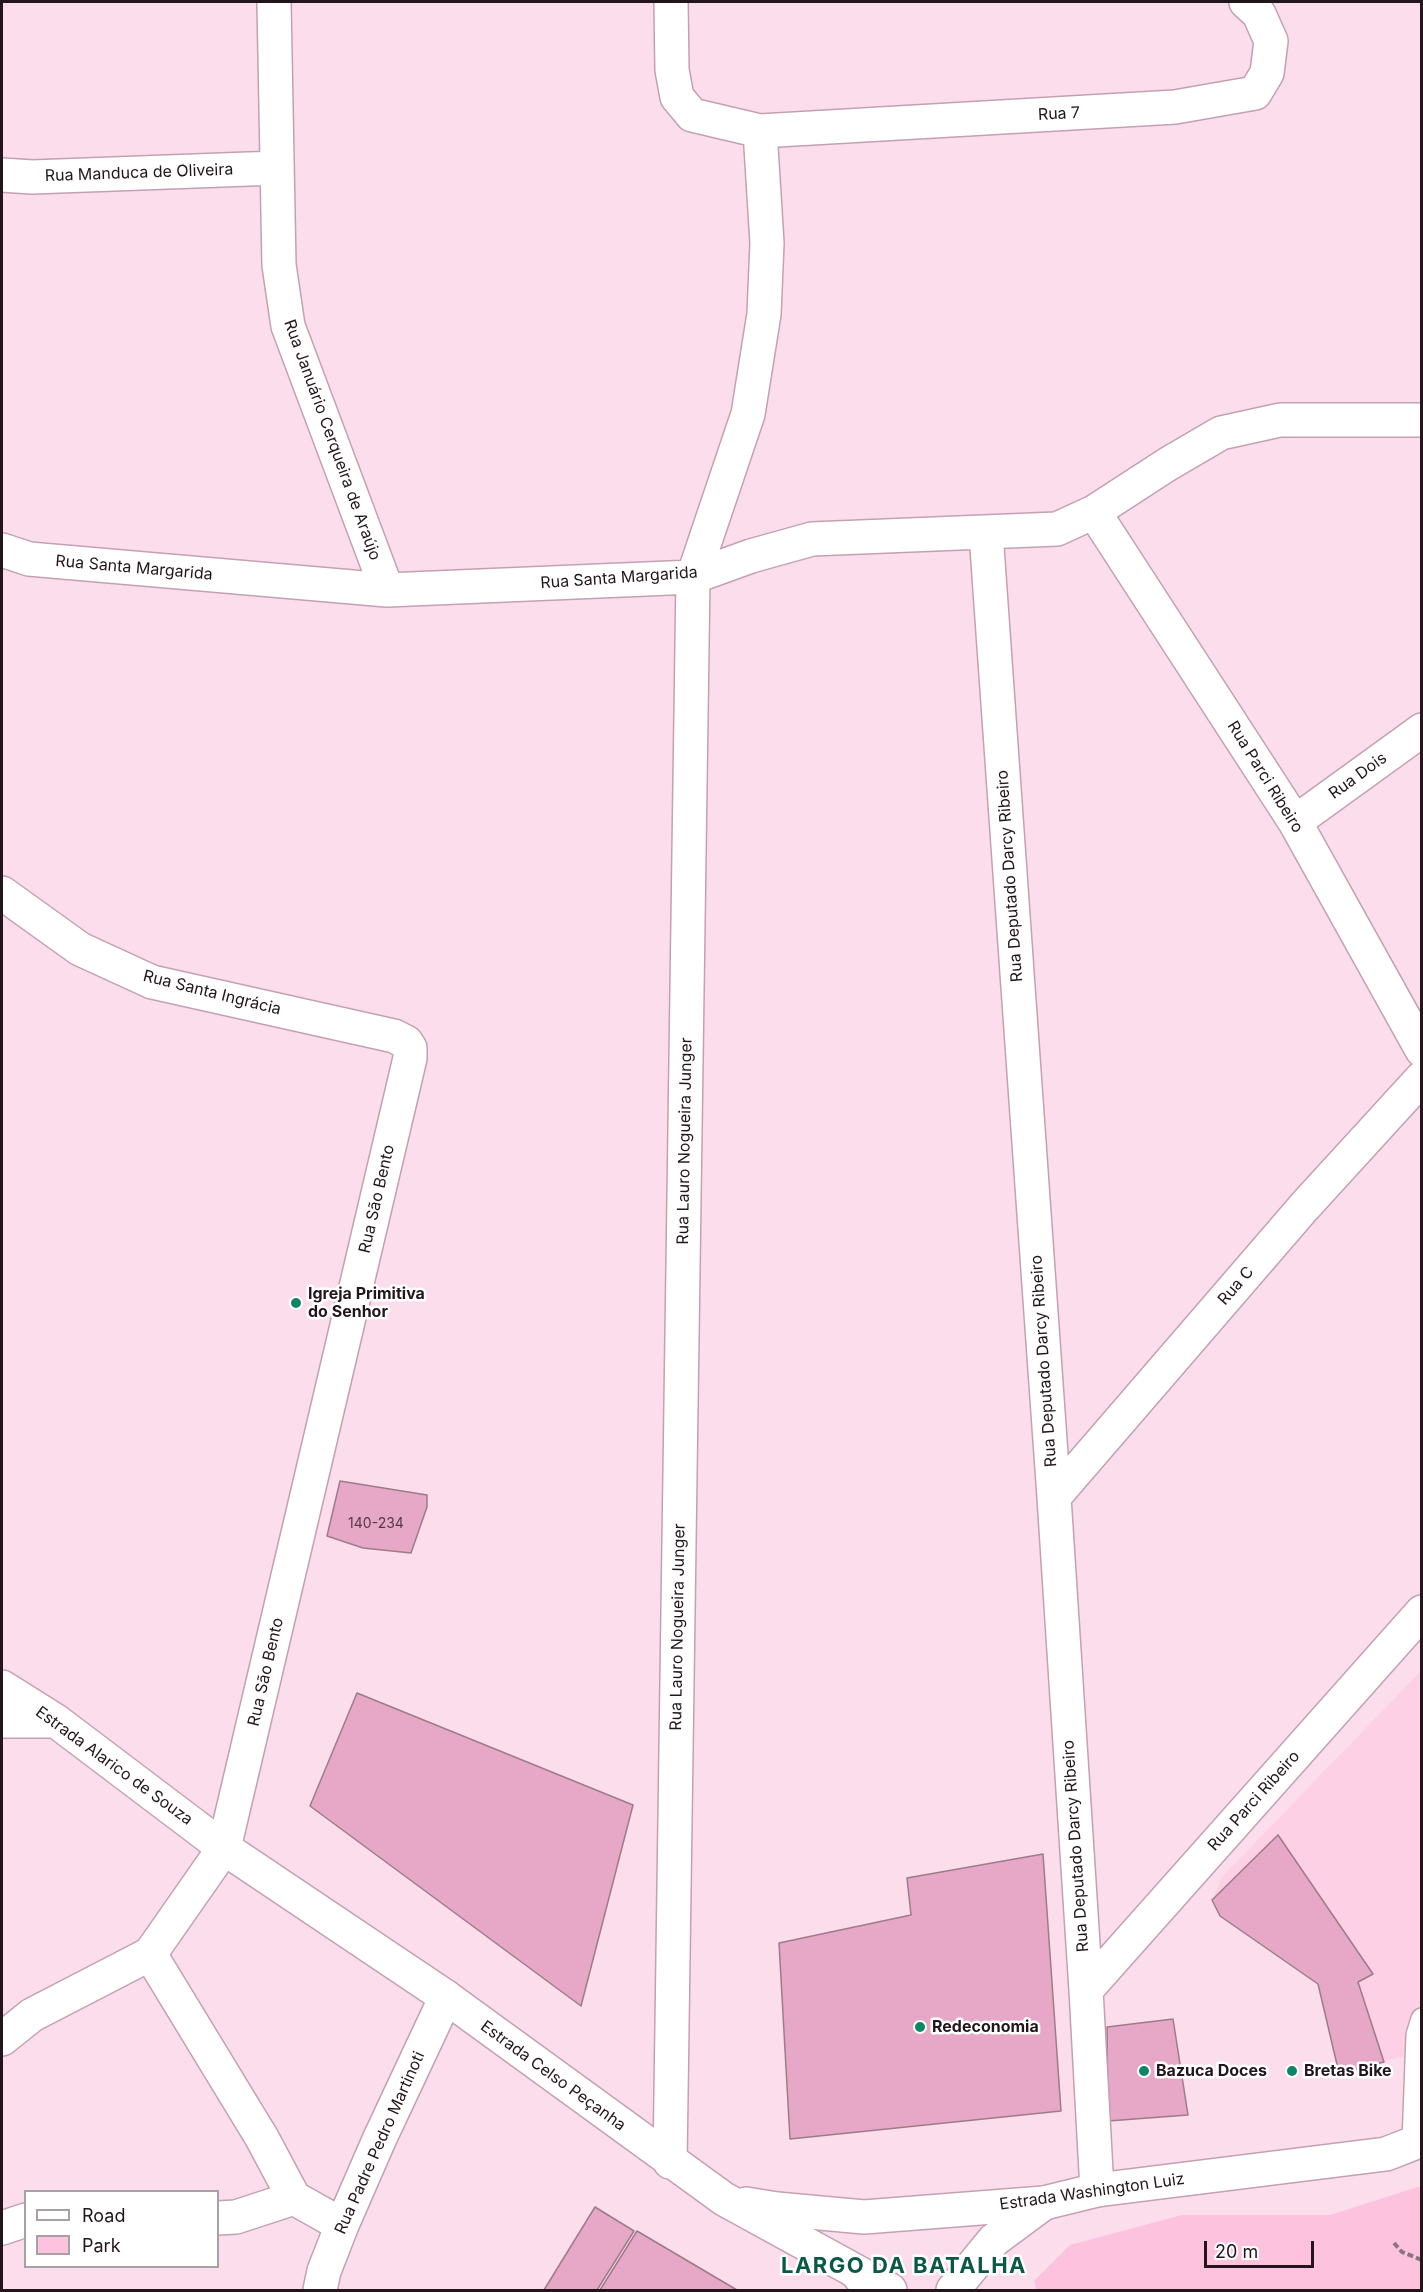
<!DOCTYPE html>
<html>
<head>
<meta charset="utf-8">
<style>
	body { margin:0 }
	#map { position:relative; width:1423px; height:2292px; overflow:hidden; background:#fcddeb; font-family:Inter,sans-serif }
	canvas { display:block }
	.frame { position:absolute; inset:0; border:3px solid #22151b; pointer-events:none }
	.legend { position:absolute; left:24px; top:2190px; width:195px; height:78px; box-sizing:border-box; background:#fff; border:2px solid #a7a1a4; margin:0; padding:8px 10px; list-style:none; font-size:18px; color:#22151b }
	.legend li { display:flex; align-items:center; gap:12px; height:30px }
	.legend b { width:30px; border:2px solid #a7a1a4 }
	.scale { position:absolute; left:1204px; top:2241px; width:110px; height:27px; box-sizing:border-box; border:3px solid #22151b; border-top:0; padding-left:8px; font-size:18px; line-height:21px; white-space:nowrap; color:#22151b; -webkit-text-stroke:4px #fff; paint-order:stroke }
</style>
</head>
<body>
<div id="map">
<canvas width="1423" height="2292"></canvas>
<div class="frame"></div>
<ul class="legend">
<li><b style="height:8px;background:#fff"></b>Road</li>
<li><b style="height:16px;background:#fcc2de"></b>Park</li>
</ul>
<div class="scale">20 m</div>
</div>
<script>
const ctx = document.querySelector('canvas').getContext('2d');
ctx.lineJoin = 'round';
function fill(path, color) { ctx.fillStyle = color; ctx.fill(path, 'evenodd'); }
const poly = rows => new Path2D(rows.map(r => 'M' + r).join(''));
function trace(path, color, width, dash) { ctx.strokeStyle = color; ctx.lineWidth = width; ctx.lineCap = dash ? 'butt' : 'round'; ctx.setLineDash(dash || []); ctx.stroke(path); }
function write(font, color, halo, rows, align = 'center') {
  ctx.font = font + ' Inter,sans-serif'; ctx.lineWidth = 5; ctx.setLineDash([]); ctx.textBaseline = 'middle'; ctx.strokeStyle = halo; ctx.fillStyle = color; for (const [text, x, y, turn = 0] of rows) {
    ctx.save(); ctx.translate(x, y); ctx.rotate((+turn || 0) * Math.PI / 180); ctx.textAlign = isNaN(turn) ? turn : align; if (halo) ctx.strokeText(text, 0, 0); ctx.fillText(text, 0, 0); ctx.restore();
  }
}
const built = poly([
	[1421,1671,1421,2052,1339,2073,1318,1984,1220,1916,1212,1900,1222,1877]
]);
const green = poly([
	[1421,2186,1421,2290,1037,2290,1034,2281,1070,2245,1182,2215,1330,2215]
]);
const building = poly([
	[340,1481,427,1495,427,1507,411,1553,363,1548,327,1536,340,1481],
	[357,1693,633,1805,581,2006,310,1806,357,1693],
	[1278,1835,1373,1974,1358,1982,1384,2062,1339,2073,1318,1984,1220,1916,1212,1900,1278,1835],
	[1043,1854,1061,2111,790,2139,779,1943,911,1915,907,1878,1043,1854],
	[1173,2019,1188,2115,1108,2121,1107,2027,1173,2019],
	[595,2207,634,2231,597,2290,544,2290,595,2207],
	[637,2231,737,2290,600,2290,637,2231]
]);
const path = poly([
	[1394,2243,1402,2252,1422,2260]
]);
const lane = poly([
	[1413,2143,1417,2035,1422,2019]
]);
const street = poly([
	[274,2,279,265,288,326,387,590],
	[671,2,672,70,677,97,692,115,760,131,1175,107,1255,93,1267,73,1271,41,1259,14,1246,2],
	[2,175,32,177,276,168],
	[1094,512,1295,822,1422,1050],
	[986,533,1054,1497,1086,1990,1097,2190],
	[2,550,29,559,387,590,693,577,751,556,812,539,1057,529,1094,512,1168,464,1221,433,1280,420,1422,420],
	[1295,822,1422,730],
	[2,893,80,949,152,982,394,1036,406,1042,410,1048,410,1058,224,1848,150,1954,262,2138,294,2198,342,2225],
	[1054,1497,1304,1207,1422,1078],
	[1086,1990,1422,1612],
	[2,2039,32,2015,150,1954],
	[670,2162,693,577,748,414,764,314,767,243,760,131],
	[218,2218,236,2217,294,2198],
	[2,2228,26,2220],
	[320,2290,324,2271,342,2225,379,2140,446,1997]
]);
const secondary = poly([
	[2,1687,56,1721,224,1848,446,1997,724,2199,890,2290],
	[2,1721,56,1721],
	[746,2204,777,2209,864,2217,1044,2203]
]);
const primary = poly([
	[857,2273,871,2290],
	[953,2290,994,2240,1044,2203,1097,2190,1386,2154,1422,2140]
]);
const markers = [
	[296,1303,6,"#0d8566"],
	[920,2027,6,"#0d8566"],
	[1144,2071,6,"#0d8566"],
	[1292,2071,6,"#0d8566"]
];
const numberNames = [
	["140-234",376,1524]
];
const streetNames = [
	["Rua 7",1059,114,-3],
	["Rua Manduca de Oliveira",139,173,-2],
	["Rua Januário Cerqueira de Araújo",332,440,70],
	["Rua Santa Margarida",134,568,5],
	["Rua Santa Margarida",619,578,-4],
	["Rua Dois",1358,776,-36],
	["Rua Parci Ribeiro",1265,777,58],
	["Rua Deputado Darcy Ribeiro",1010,876,-94],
	["Rua Santa Ingrácia",212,993,14],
	["Rua Lauro Nogueira Junger",685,1141,-89],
	["Rua São Bento",377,1199,-77],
	["Rua C",1236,1286,-49],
	["Rua Deputado Darcy Ribeiro",1044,1361,-94],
	["Rua Lauro Nogueira Junger",678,1627,-89],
	["Rua São Bento",266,1672,-77],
	["Estrada Alarico de Souza",114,1766,36],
	["Rua Parci Ribeiro",1254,1801,-48],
	["Rua Deputado Darcy Ribeiro",1076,1846,-94],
	["Estrada Celso Peçanha",553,2076,36],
	["Rua Padre Pedro Martinoti",380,2143,-66],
	["Estrada Washington Luiz",1092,2192,-8]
];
const poiNames = [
	["Igreja Primitiva",308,1294],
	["do Senhor",308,1312],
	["Redeconomia",932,2027],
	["Bazuca Doces",1156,2071],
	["Bretas Bike",1304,2071]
];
const districtNames = [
	["LARGO DA BATALHA",904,2266]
];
fill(built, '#fdd0e5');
fill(green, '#fcc2de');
fill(building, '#e6a8c6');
trace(building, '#9d7b8b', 1.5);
trace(lane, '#c4a1b1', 24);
trace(street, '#c4a1b1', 36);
trace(secondary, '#c4a1b1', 36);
trace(primary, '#c4a1b1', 36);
trace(path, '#8a747e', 4, [6, 3]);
trace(lane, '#fff', 21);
trace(street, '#fff', 33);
trace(secondary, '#fff', 33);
trace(primary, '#fff', 33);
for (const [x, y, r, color] of markers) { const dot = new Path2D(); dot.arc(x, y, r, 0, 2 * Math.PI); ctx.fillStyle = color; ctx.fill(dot); trace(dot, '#fff', 2); }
write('14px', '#533a46', null, numberNames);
write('16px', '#22151b', '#fff', streetNames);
write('bold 16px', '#22151b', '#fff', poiNames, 'left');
ctx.letterSpacing = '1.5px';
write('bold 22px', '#095944', '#fff', districtNames);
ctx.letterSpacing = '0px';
</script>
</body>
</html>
